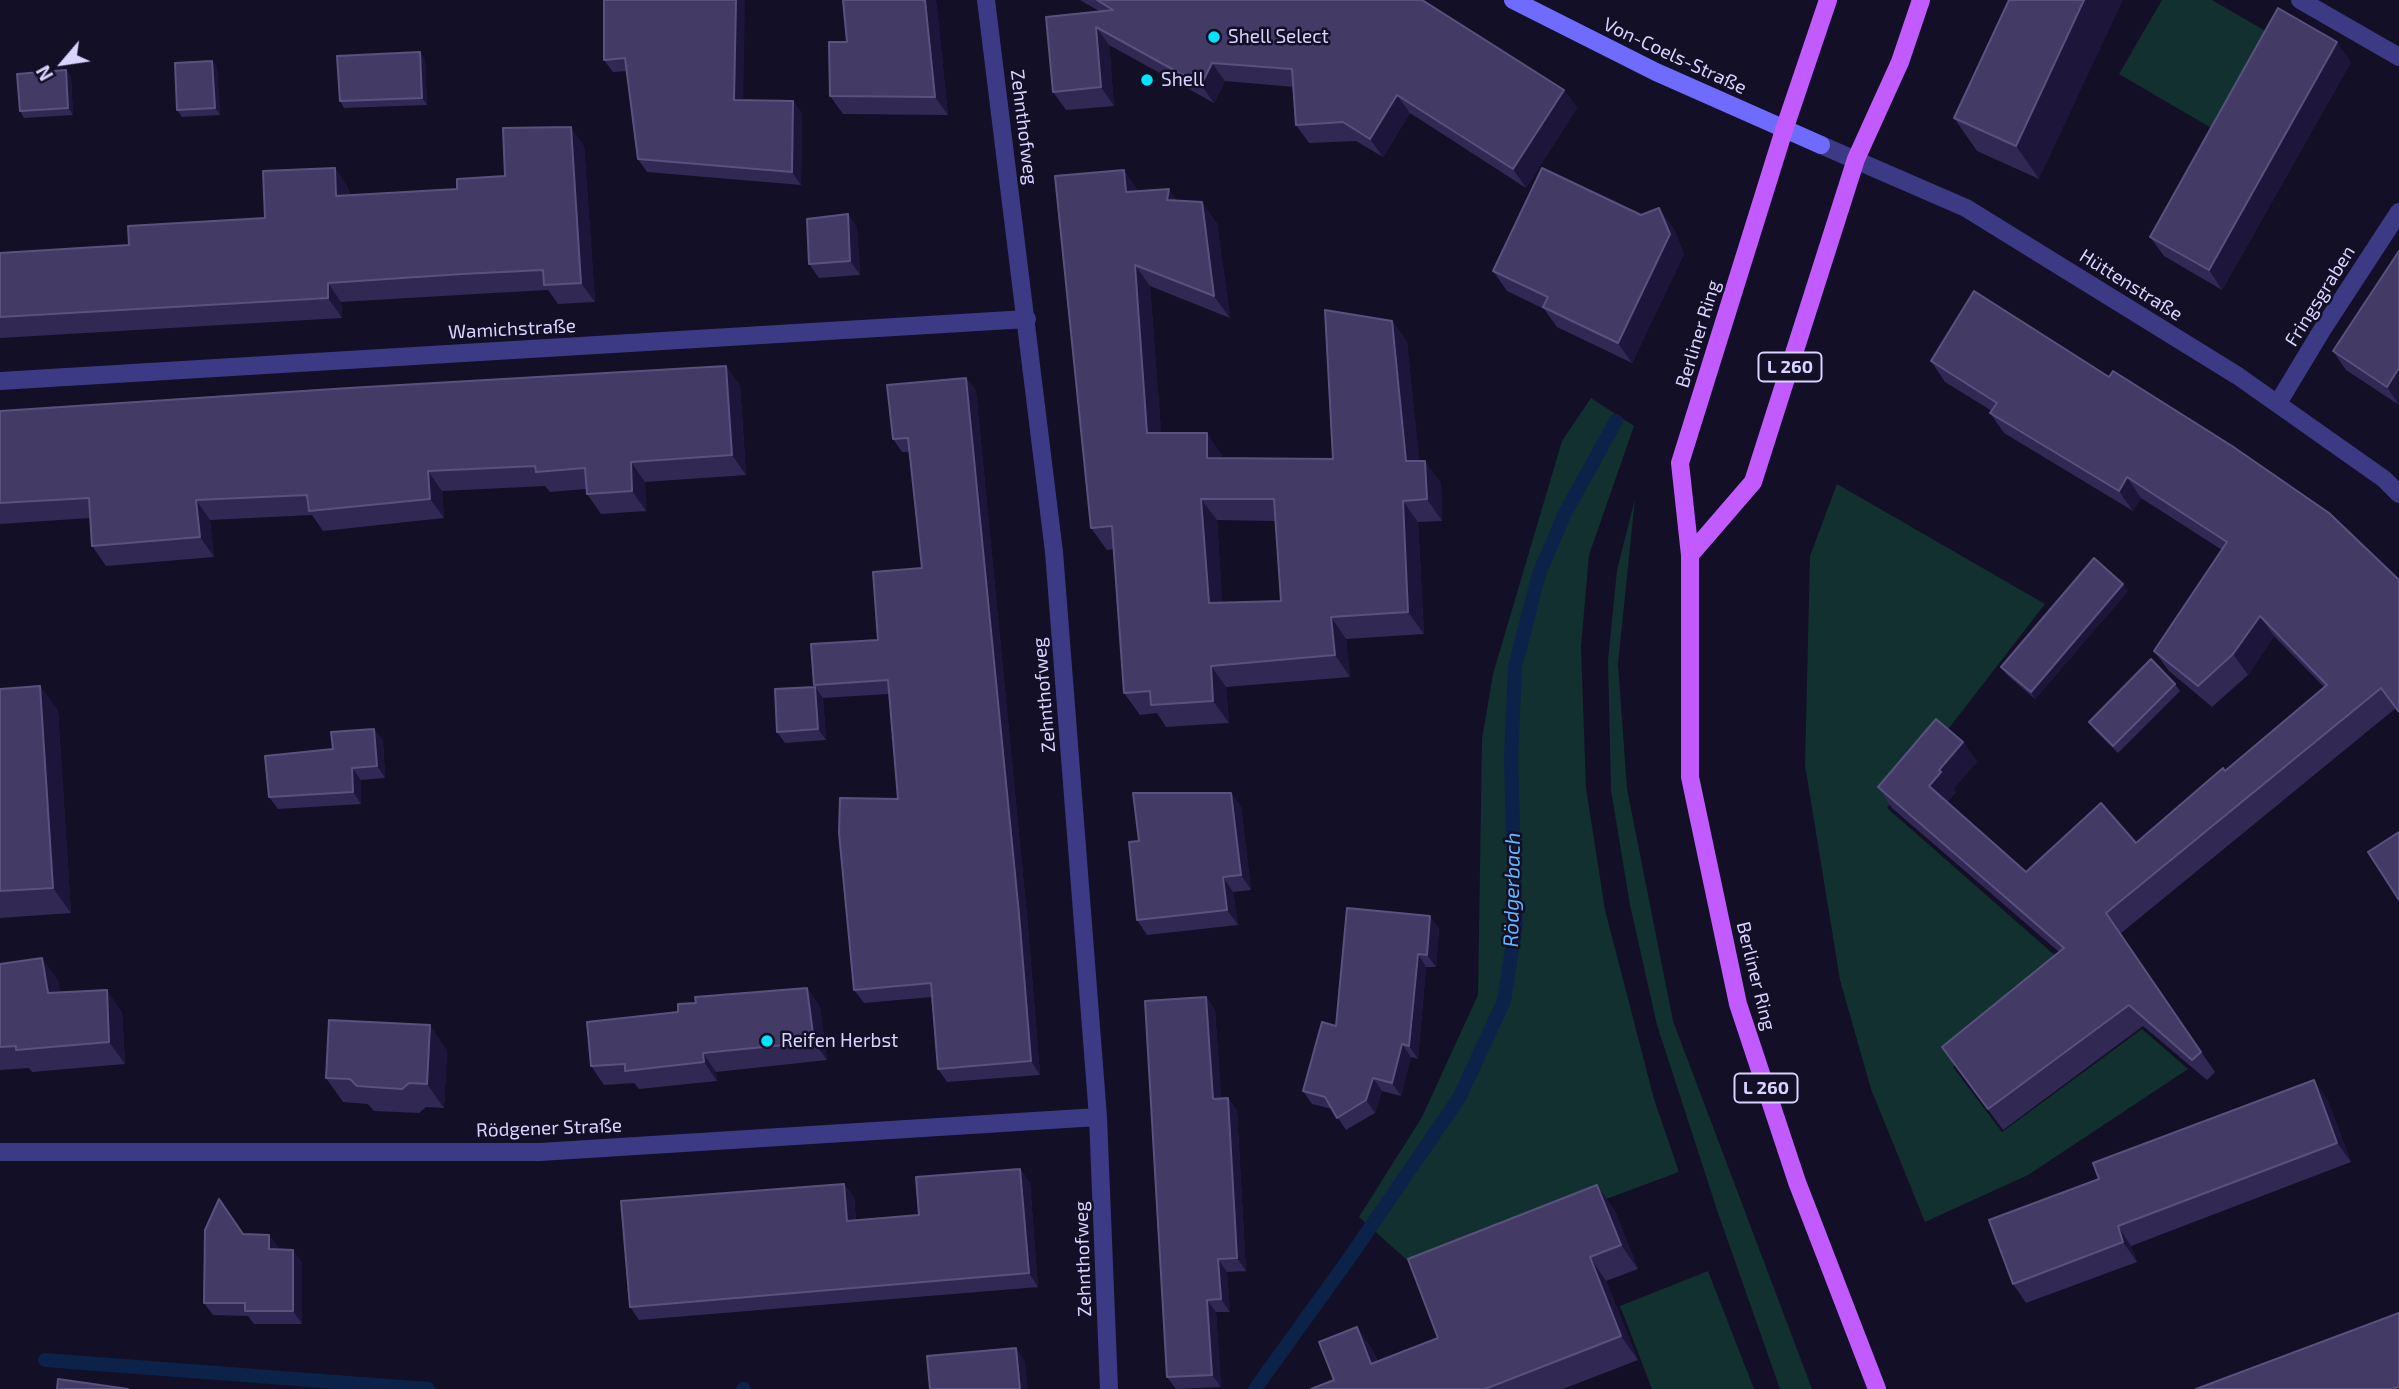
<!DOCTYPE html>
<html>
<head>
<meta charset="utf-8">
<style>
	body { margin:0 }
	#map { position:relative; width:2399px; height:1389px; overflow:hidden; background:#130f26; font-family:"Exo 2",sans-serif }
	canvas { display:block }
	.north { position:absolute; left:28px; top:28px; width:70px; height:70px; -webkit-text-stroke:5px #130f26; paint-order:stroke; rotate:241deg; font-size:19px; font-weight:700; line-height:28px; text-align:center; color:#d9d4ff }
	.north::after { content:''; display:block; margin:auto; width:24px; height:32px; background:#d9d4ff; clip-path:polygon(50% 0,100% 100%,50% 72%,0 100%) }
</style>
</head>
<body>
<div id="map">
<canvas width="2399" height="1389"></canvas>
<div class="north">N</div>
</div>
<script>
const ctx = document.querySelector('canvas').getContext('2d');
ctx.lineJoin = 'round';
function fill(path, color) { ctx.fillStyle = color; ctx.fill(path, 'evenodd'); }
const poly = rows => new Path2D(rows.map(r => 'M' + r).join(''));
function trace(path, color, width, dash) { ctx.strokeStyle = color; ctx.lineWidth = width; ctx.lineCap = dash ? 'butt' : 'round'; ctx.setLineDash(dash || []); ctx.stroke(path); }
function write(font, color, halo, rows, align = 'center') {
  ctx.font = font + ' "Exo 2",sans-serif'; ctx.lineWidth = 5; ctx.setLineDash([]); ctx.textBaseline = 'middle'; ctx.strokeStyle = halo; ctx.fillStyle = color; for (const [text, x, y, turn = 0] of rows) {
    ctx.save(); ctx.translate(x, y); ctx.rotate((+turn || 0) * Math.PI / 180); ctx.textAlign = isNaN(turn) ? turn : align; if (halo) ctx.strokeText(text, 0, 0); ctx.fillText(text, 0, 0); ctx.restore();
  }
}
const green = poly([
	[2162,0,2212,0,2269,33,2213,129,2119,74],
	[1591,398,1634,426,1589,555,1581,647,1586,788,1605,910,1654,1099,1679,1172,1417,1269,1359,1217,1422,1117,1478,995,1482,739,1493,674,1562,441],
	[1837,484,2045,604,1887,808,2075,973,1953,1067,2002,1132,2142,1029,2188,1069,2028,1175,1925,1222,1871,1089,1840,980,1805,765,1810,556],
	[1635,499,1618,664,1627,789,1673,1021,1812,1389,1780,1389,1718,1213,1657,1025,1630,905,1611,790,1608,660,1617,570],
	[1708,1271,1754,1389,1652,1389,1620,1306]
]);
const stream = poly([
	[45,1360,428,1389],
	[743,1389,744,1389],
	[1255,1389,1350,1257,1459,1098,1504,1001,1516,924,1511,760,1515,667,1539,574,1565,513,1616,421]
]);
const minor = poly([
	[986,0,1054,552,1098,1117,1109,1389],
	[2300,0,2399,57],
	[0,381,1027,319],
	[2278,403,2322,330,2399,212],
	[0,1152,540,1152,1098,1117]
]);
const tertiary = poly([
	[1821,145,1966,208,2238,376,2384,479,2399,494]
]);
const secondary = poly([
	[1513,0,1656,72,1821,145]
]);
const primary = poly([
	[1828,0,1784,130,1680,463,1690,555,1690,777,1738,1004,1797,1182,1877,1389],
	[1690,555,1753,482,1856,159,1900,62,1921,0]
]);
const wall = poly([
	[604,0,743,100,793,101,802,114,801,185,647,172,638,159,627,71,613,72,604,60],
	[843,0,936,0,948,115,843,114,830,96,847,42],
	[1080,0,1422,0,1564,90,1577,108,1526,188,1410,113,1383,157,1356,141,1309,143,1296,125,1294,87,1225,81,1214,103,1109,45,1114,106,1066,110,1053,92,1099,11],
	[2009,0,2039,179,1977,151,1954,118],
	[425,59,427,105,344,108,340,101],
	[212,61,217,68,220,115,182,117,177,110],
	[2351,62,2222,290,2164,256,2150,237],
	[66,70,71,77,73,115,24,118,20,111],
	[584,146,595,302,558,304,548,290,476,294,341,302,342,318,0,338,0,253,129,245,265,218,335,168,348,188,349,195,457,189,505,176],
	[1139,191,1177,201,1217,223,1230,318,1150,286,1161,433,1222,455,1222,458,1333,459,1392,321,1407,342,1419,461,1441,483,1442,521,1418,522,1424,634,1346,639,1350,677,1226,687,1229,723,1166,727,1157,713,1140,715,1124,693,1114,549,1107,550,1091,528],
	[1217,520,1275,521,1281,601,1222,602],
	[848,214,857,228,860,275,819,278,809,264],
	[1641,215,1673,227,1684,254,1632,363,1557,327,1544,309,1507,291,1493,271],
	[2399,251,2399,405,2346,370,2333,351],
	[1931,361,2109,377,2232,446,2396,708,2120,934,2215,1072,2207,1080,2143,1026,2003,1130,1942,1047,2059,952,1892,808,1878,787,1963,742,1977,762,1953,789,1956,792,1947,802,2026,872,2136,843,2225,771,2324,687,2274,636,2248,675,2212,707,2169,671,2154,651,2222,550,2141,498,2133,511,2004,433,1990,413,1992,411,1945,382],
	[726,366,740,386,746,475,645,482,646,511,601,514,587,494,586,489,550,492,545,486,442,491,444,518,323,531,312,515,210,520,214,557,106,566,92,546,90,518,0,524,0,411],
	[966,378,976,391,1028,927,1040,1075,947,1082,938,1069,932,997,864,1003,854,990,898,799,889,694,823,698,826,740,785,743,777,732,815,687,814,685,878,640,922,568,910,452,902,452,893,439],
	[2123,584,2128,591,2035,699,2006,674,2001,667],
	[2175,684,2180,691,2118,753,2094,729,2089,722],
	[40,686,58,711,71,913,0,918,0,689],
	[374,729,383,741,385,778,361,780,361,804,278,809,269,797,333,749],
	[1231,793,1241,807,1251,890,1233,892,1238,925,1147,935,1137,920,1139,841],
	[1439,928,1436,967,1426,967,1418,1059,1411,1057,1401,1096,1382,1091,1375,1113,1346,1130,1332,1109,1312,1104,1303,1091],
	[0,964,58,980,60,993,122,1012,125,1064,32,1072,29,1068,0,1070],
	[807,988,820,1007,827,1060,716,1072,717,1081,639,1089,634,1083,604,1085,591,1066,678,1012],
	[1206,997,1215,1010,1221,1098,1228,1098,1237,1111,1246,1271,1227,1272,1230,1312,1216,1312,1221,1387,1176,1389,1167,1377],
	[447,1050,444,1108,426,1107,419,1113,374,1111,368,1104,343,1102,326,1078],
	[2327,1099,2351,1162,2131,1246,2137,1262,2026,1303,2013,1284],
	[1020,1169,1030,1183,1038,1287,639,1320,630,1307,844,1184,854,1198,856,1220,919,1215],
	[1614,1209,1638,1269,1606,1281,1638,1360,1563,1389,1311,1389,1334,1380,1357,1327,1373,1351,1378,1362,1438,1338],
	[243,1234,269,1235,278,1247,278,1249,302,1262,302,1324,254,1324,248,1316,213,1315,204,1303]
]);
const shadedWall = poly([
	[736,0,745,0,743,113,734,100],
	[925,0,936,0,948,115,935,97],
	[2084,0,2123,0,2039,179,2016,146],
	[1096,27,1109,45,1114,106,1101,87],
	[2337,42,2351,62,2222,290,2209,270],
	[420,52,425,59,427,105,422,98],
	[212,61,217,68,220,115,215,108],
	[1212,63,1225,81,1214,103,1201,85],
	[66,70,71,77,73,115,68,108],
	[1564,90,1577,108,1526,188,1513,169],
	[1397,95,1410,113,1383,157,1370,139],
	[793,101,802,114,801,185,792,172],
	[571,127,584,146,595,302,581,283],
	[335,168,348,188,350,216,336,196],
	[1124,170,1139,192,1126,192],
	[1169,189,1184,211,1167,200],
	[1202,202,1217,223,1230,318,1214,296],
	[1659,208,1673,227,1684,254,1632,363,1618,343],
	[848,214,857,228,860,275,850,261],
	[1135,265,1150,286,1163,455,1147,433],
	[328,283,341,302,342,318,328,298],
	[1392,321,1407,342,1422,483,1406,461],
	[726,366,740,386,746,475,732,455],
	[2399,368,2399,405,2387,387],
	[966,378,976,391,1028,927,1040,1075,1031,1061],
	[1207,433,1222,455,1222,480,1207,458],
	[1425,461,1441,483,1442,521,1427,499],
	[631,462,645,482,646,511,632,491],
	[428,471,442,491,444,518,430,499],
	[2127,477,2141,498,2133,511,2119,491],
	[1201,499,1217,520,1224,624,1209,603],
	[196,500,210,520,214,557,200,537],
	[1403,501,1418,522,1424,634,1408,612],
	[2123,584,2128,591,2035,699,2031,692],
	[2260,616,2274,636,2248,675,2233,654],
	[1331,617,1346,639,1350,677,1335,655],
	[1211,666,1226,687,1229,723,1213,701],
	[40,686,58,711,71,913,53,888],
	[815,687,823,698,826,740,818,729],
	[374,729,383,741,385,778,377,766],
	[1963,742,1977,762,1953,789,1956,792,1944,806,1929,786,1939,770],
	[352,768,361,780,361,804,353,792],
	[1231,793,1241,807,1251,890,1241,875],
	[1223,877,1233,892,1238,925,1227,910],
	[1430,916,1439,928,1436,967,1427,955],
	[1418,954,1426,967,1418,1059,1409,1046],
	[42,958,58,980,63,1015,48,993],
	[807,988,820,1007,827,1060,814,1042],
	[107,990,122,1012,125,1064,109,1042],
	[1206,997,1215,1010,1222,1112,1213,1099],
	[430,1025,447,1050,444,1108,427,1084],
	[1402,1044,1411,1057,1401,1096,1392,1083],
	[703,1053,716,1072,717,1081,704,1062],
	[1373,1078,1382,1091,1375,1113,1366,1100],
	[2314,1080,2327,1099,2351,1162,2337,1143],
	[1228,1098,1237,1111,1246,1271,1237,1258],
	[1020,1169,1030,1183,1038,1287,1029,1273],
	[844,1184,854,1198,857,1235,847,1221],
	[1597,1185,1614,1209,1638,1269,1621,1245],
	[2118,1226,2131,1246,2137,1262,2123,1242],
	[269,1235,278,1247,278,1262,269,1249],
	[293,1250,302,1262,302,1324,293,1311],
	[1590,1257,1606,1281,1638,1360,1621,1336],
	[1218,1259,1227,1272,1230,1312,1221,1299],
	[1207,1300,1216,1312,1221,1387,1212,1375],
	[1357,1327,1373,1351,1388,1388,1371,1364],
	[1016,1348,1025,1361,1028,1389,1020,1389]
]);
const building = poly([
	[604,0,736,0,734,100,793,101,792,172,638,159,625,58,604,60,604,0],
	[843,0,925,0,935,97,830,96,829,42,847,42,843,0],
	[1097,0,1422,0,1564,90,1513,169,1397,95,1370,139,1343,122,1296,125,1292,69,1212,63,1201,85,1096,27,1101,87,1053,92,1046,17,1113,10,1097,0],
	[2009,0,2084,0,2016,146,1954,118,2009,0],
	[2278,8,2337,42,2209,270,2150,237,2278,8],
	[420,52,422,98,340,101,337,56,420,52],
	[212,61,215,108,177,110,175,63,212,61],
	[66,70,68,108,20,111,17,74,66,70],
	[571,127,581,283,544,285,543,270,462,274,328,283,328,298,0,317,0,253,129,245,128,226,265,218,263,171,335,168,336,196,457,189,457,179,505,176,503,128,571,127],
	[1542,168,1641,215,1659,208,1670,234,1618,343,1543,307,1548,297,1493,271,1542,168],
	[1124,170,1126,192,1169,189,1167,200,1202,202,1214,296,1135,265,1147,433,1207,433,1207,458,1333,459,1325,310,1392,321,1406,461,1425,461,1427,499,1403,501,1408,612,1331,617,1335,655,1211,666,1213,701,1151,705,1150,691,1124,693,1112,526,1091,528,1055,176,1124,170],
	[1201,499,1274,499,1281,601,1209,603,1201,499],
	[848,214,850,261,809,264,807,219,848,214],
	[2399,251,2399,368,2387,387,2333,351,2399,251],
	[1974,291,2109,377,2113,371,2232,446,2329,513,2399,580,2399,712,2381,688,2106,913,2201,1052,2192,1060,2129,1005,1988,1109,1942,1047,2064,948,1878,787,1936,719,1963,742,1939,770,1941,772,1929,786,2026,872,2101,803,2136,843,2223,768,2225,771,2327,685,2260,616,2233,654,2198,686,2154,651,2227,542,2127,477,2119,491,1990,413,1997,403,1931,361,1974,291],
	[726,366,732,455,631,462,632,491,587,494,585,468,536,472,535,466,428,471,430,499,309,511,307,495,196,500,200,537,92,546,89,498,0,503,0,411,349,388,726,366],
	[966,378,1019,914,1031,1061,938,1069,931,983,854,990,839,833,840,798,898,799,888,680,814,685,811,644,878,640,873,572,922,568,908,438,893,439,887,385,966,378],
	[2094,558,2123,584,2031,692,2001,667,2094,558],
	[2151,659,2175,684,2113,746,2089,722,2151,659],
	[40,686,53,888,0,891,0,689,40,686],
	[815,687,818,729,777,732,775,689,815,687],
	[374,729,377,766,352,768,353,792,269,797,265,756,333,749,331,732,374,729],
	[1133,793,1231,793,1241,875,1223,877,1227,910,1137,920,1129,842,1139,841,1133,793],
	[2399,832,2399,900,2368,852,2399,832],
	[1347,908,1430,916,1427,955,1418,954,1409,1046,1402,1044,1392,1083,1373,1078,1366,1100,1337,1118,1325,1097,1303,1091,1322,1022,1336,1026,1347,908],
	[42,958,48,993,107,990,109,1042,16,1050,16,1046,0,1047,0,964,42,958],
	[807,988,814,1042,703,1053,704,1062,625,1071,625,1064,591,1066,587,1022,678,1012,678,1004,696,1003,695,997,807,988],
	[1206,997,1213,1099,1228,1098,1237,1258,1218,1259,1221,1299,1207,1300,1212,1375,1167,1377,1145,1001,1206,997],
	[329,1020,430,1025,427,1084,409,1083,402,1089,357,1086,350,1079,326,1078,329,1020],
	[2314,1080,2337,1143,2118,1226,2123,1242,2013,1284,1989,1220,2099,1179,2093,1163,2314,1080],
	[1020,1169,1029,1273,630,1307,621,1201,844,1184,847,1221,919,1215,916,1177,1020,1169],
	[1597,1185,1621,1245,1590,1257,1621,1336,1485,1389,1311,1389,1334,1380,1319,1342,1357,1327,1371,1364,1438,1338,1408,1259,1597,1185],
	[219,1199,243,1234,269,1235,269,1249,293,1250,293,1311,245,1311,245,1303,204,1303,205,1230,219,1199],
	[2399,1313,2399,1387,2392,1389,2196,1389,2399,1313],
	[1016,1348,1020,1389,930,1389,927,1356,1016,1348],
	[58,1379,128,1389,57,1389,58,1379]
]);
const markers = [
	[1214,37,7,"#00e5ff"],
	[1147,80,7,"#00e5ff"],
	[767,1041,7,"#00e5ff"]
];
const shields = [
	[1790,367,63],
	[1766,1088,63]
];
const shieldNames = [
	["L 260",1790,367],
	["L 260",1766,1088]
];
const poiNames = [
	["Shell Select",1228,37],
	["Shell",1161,80],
	["Reifen Herbst",781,1041]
];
const streetNames = [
	["Von-Coels-Straße",1675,56,25],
	["Zehnthofweg",1024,127,83],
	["Hüttenstraße",2131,285,32],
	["Fringsgraben",2320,296,-58],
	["Wamichstraße",512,329,-3],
	["Berliner Ring",1698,334,-73],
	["Zehnthofweg",1044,695,-95],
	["Berliner Ring",1756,976,76],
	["Rödgener Straße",549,1128,-2],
	["Zehnthofweg",1083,1259,-92]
];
const waterNames = [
	["Rödgerbach",1512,890,-89]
];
fill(green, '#12302f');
trace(stream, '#0c2248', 14);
trace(minor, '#3d3a85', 18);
trace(tertiary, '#3d3a85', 18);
trace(secondary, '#6f6bff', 18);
trace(primary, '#c25bff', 18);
fill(wall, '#312854');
fill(shadedWall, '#1d163a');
fill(building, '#433a66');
trace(building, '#5a527e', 2);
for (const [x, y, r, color] of markers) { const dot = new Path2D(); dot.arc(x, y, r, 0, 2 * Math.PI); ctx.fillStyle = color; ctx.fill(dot); trace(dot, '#130f26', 2.5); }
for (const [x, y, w] of shields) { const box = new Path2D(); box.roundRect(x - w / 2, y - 14.5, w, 29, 5); ctx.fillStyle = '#130f26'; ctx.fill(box); trace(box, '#d9d4ff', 2); }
write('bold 18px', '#d9d4ff', null, shieldNames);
write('19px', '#d9d4ff', '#130f26', poiNames, 'left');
write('19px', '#d9d4ff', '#130f26', streetNames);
write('italic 21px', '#62b6ff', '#130f26', waterNames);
</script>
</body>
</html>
